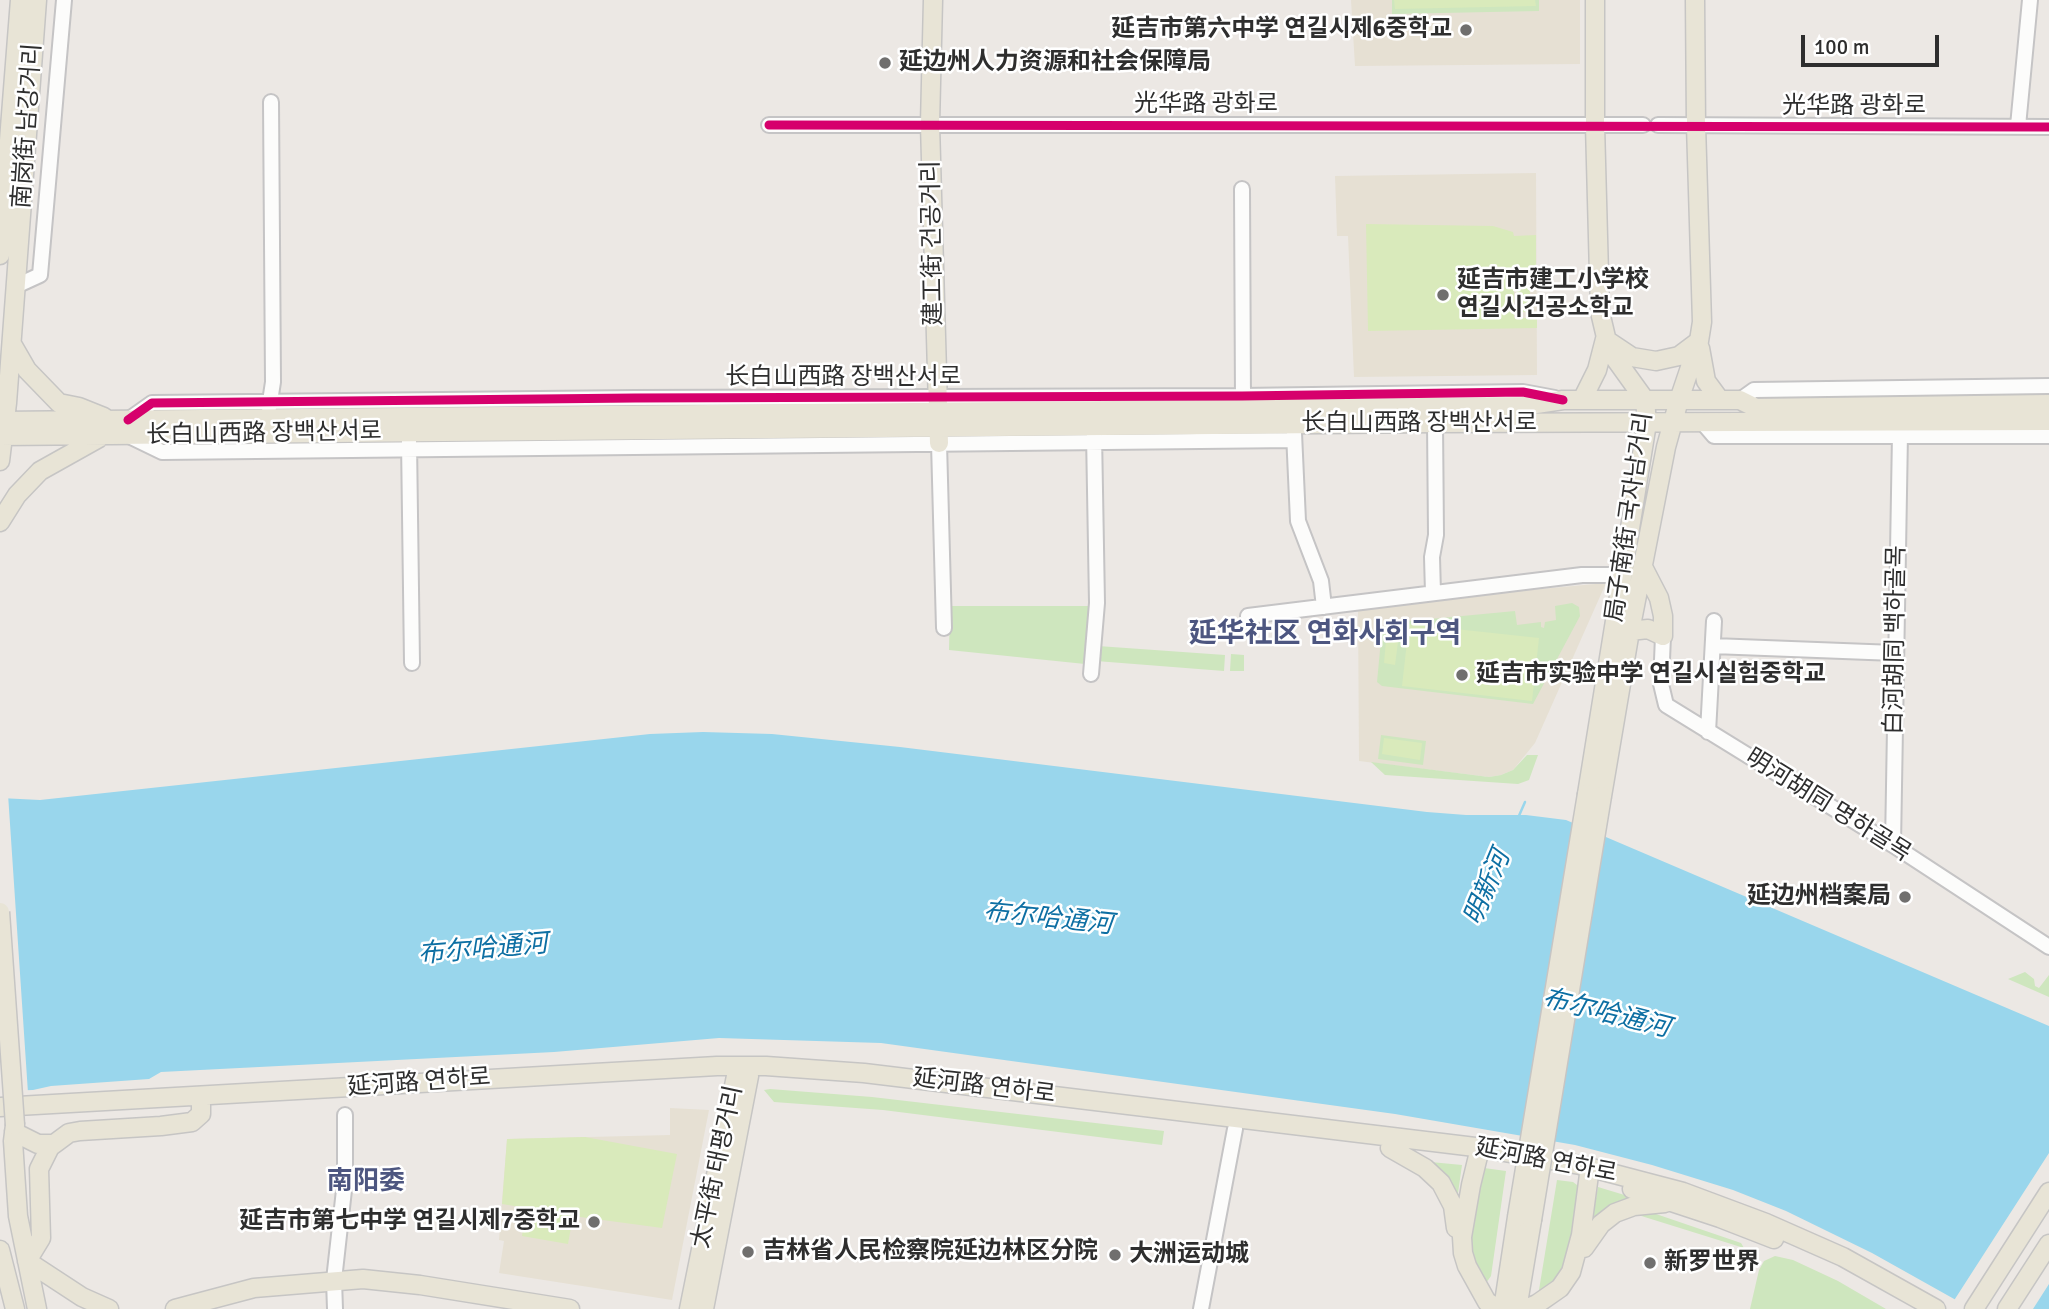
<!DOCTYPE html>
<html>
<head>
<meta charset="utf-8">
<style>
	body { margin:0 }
	#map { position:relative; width:2049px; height:1309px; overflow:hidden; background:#ece8e4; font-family:Signika,sans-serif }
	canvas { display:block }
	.scale { position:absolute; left:1801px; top:35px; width:138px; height:32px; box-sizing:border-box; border:4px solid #2e2e2e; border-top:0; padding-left:9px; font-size:21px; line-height:24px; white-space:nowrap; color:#2e2e2e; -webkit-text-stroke:5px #fff; paint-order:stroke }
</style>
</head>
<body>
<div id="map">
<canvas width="2049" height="1309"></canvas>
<div class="scale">100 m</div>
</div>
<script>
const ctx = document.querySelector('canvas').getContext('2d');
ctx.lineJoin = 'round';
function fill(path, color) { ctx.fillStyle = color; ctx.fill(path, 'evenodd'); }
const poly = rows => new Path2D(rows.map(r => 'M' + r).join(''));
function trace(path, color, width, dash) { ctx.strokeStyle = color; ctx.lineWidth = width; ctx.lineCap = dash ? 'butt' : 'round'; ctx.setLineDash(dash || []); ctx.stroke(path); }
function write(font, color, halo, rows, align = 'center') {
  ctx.font = font + ' Signika,"Noto Sans SC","Noto Sans KR",sans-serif'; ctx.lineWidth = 5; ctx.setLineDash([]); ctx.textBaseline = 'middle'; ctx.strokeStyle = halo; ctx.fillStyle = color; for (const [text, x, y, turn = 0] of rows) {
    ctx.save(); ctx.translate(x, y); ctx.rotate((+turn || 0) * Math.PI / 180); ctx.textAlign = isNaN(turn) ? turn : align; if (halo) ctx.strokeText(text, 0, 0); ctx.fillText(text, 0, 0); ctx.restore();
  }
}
const education = poly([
	[1351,0,1580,0,1580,64,1355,66],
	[1536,173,1537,375,1354,377,1348,236,1337,236,1335,176],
	[1606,583,1535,743,1513,770,1501,775,1489,777,1359,761,1358,606],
	[670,1108,709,1110,672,1300,499,1273,504,1241,499,1240,507,1139,670,1135]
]);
const green = poly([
	[1392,0,1539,0,1539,11,1392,14],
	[1572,603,1579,607,1580,616,1533,704,1382,686,1377,682,1382,629,1388,623,1515,611,1517,625,1541,622,1541,627,1544,628,1545,622,1556,620,1555,606],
	[950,606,1090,606,1085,664,949,650],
	[1098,646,1225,655,1224,671,1096,661],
	[1231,654,1244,655,1244,671,1230,671],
	[1381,735,1426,741,1423,765,1378,759],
	[1527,755,1538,755,1529,780,1518,784,1385,775,1371,762,1489,777,1501,775,1513,770],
	[2025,972,2034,979,2035,986,2039,988,2049,975,2049,997,2008,979],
	[770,1089,872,1097,1164,1131,1162,1145,883,1110,774,1102,764,1090],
	[1420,1161,1462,1165,1456,1207],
	[1484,1168,1506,1171,1491,1276,1486,1283,1467,1255,1479,1171],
	[1557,1180,1573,1182,1581,1188,1566,1273,1542,1291,1539,1290],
	[1598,1187,1641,1200,1591,1228],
	[1645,1213,1656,1214,1741,1243,1744,1248,1635,1214],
	[1775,1256,1793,1260,1838,1281,1886,1309,1750,1309,1759,1270,1764,1261]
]);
const pitch = poly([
	[1394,0,1535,0,1536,6,1395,9],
	[1366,224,1493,226,1513,232,1514,236,1536,235,1536,272,1514,274,1514,318,1537,318,1537,328,1368,331],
	[1517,286,1530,286,1530,312,1517,312],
	[1409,624,1539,638,1532,701,1402,686],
	[1386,640,1398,642,1395,665,1384,663],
	[1384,738,1422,743,1420,760,1382,754],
	[585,1137,677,1154,662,1228,573,1216,568,1244,522,1236,526,1208,502,1204,507,1139]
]);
const water = poly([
	[703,732,772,734,900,747,1427,812,1466,815,1526,815,1566,820,2049,1026,2049,1309,1972,1309,1872,1253,1786,1211,1733,1190,1652,1165,1575,1145,1395,1114,881,1043,719,1038,554,1052,161,1072,149,1079,51,1086,33,1090,0,1091,0,798,40,800,650,734]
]);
const pier = poly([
	[0,794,8,794,28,1093,0,1094],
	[2049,1153,2049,1284,2033,1309,1965,1309,1953,1302]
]);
const stream = poly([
	[1518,818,1525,802]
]);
const minor = poly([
	[769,125,1643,125],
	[1658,125,2049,127],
	[2018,126,2030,0],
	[1242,189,1243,403],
	[16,286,40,275,64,0],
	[1740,400,1754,390,2049,386],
	[269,408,273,382,271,102],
	[128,420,152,403,635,398,1242,396,1523,392,1555,398],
	[1702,422,1714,436,2049,436],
	[1294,433,1298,521,1321,581,1324,607],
	[129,436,162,452,1294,440],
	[409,441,412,663],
	[939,443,944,628],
	[1433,593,1432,557,1436,535,1435,423],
	[1248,616,1582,575,1624,575],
	[1663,636,1661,684,1666,705,1893,845,2049,947],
	[1713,646,1895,653],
	[1091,674,1097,603,1094,434],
	[1708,732,1714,621],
	[1893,845,1900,434],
	[335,1309,334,1280,345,1181,345,1115],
	[1201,1309,1235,1129]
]);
const major = poly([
	[933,0,930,124,939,443],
	[0,255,20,0],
	[1608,341,1632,357,1656,361,1679,356,1699,341],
	[12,344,27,370,59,403,79,407,104,417],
	[1700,348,1706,381,1720,400],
	[1582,400,1597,370,1605,339],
	[0,421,1523,406,1563,400,1740,400,1756,408,2049,404],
	[0,436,1435,423,2049,421],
	[0,461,7,403,37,0],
	[0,522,17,495,40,471,99,438],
	[1630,631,1648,629,1663,636,1663,616,1659,598,1643,567],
	[1587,794,1647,423,1645,400,1609,350,1600,312,1595,125,1595,0],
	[1602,796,1630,631,1666,447,1679,400,1699,341,1702,322,1696,125,1695,0],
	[0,1107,717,1066,766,1066,864,1073,1475,1147,1580,1165,1683,1192,1766,1223,1843,1257,1936,1309],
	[15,1125,13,1141,18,1216,37,1309],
	[14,1132,38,1144,54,1144],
	[1390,1148,1425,1168,1441,1183,1453,1206,1456,1228],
	[1480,1148,1471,1185,1462,1237,1463,1253,1467,1266,1487,1302,1495,1307,1504,1306],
	[1632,1189,1720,1218,1774,1239],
	[1584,1248,1601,1224,1615,1213,1634,1206,1665,1203],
	[0,1250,15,1309],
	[27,1261,41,1238,39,1169,50,1147,69,1133,80,1131,161,1126,192,1122,201,1114,201,1096],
	[27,1261,82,1297,109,1309],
	[1517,1306,1530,1307,1537,1304,1560,1288,1571,1272,1581,1235,1590,1167],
	[175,1309,254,1288,363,1279,420,1285,570,1309],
	[689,1309,736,1076,743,1066],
	[704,1309,749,1076,743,1066],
	[1503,1309,1517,1217],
	[1517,1309,1532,1220],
	[1974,1309,2049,1192],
	[2007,1309,2049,1244]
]);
const majorBridge = poly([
	[0,912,15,1125],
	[1517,1217,1587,794],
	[1532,1220,1602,796]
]);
const cycleway = poly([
	[769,125,2049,127],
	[128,420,152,403,635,398,1242,396,1523,392,1563,400]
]);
const markers = [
	[1466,30,7,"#706f6e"],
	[885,63,7,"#706f6e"],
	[1443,295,7,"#706f6e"],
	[1462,675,7,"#706f6e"],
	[1905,897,7,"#706f6e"],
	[594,1222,7,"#706f6e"],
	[748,1252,7,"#706f6e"],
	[1115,1255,7,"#706f6e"],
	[1650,1263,7,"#706f6e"]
];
const poiNames = [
	["延吉市第六中学 연길시제6중학교",1452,30,"right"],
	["延边州人力资源和社会保障局",899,63],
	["延吉市建工小学校",1457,281],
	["연길시건공소학교",1457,309],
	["延吉市实验中学 연길시실험중학교",1476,675],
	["延边州档案局",1891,897,"right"],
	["延吉市第七中学 연길시제7중학교",580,1222,"right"],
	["吉林省人民检察院延边林区分院",762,1252],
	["大洲运动城",1129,1255],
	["新罗世界",1664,1263]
];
const streetNames = [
	["光华路 광화로",1206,105],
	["光华路 광화로",1854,107],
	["南岗街 남강거리",28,126,-86],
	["建工街 건공거리",933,243,-91],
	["长白山西路 장백산서로",843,378],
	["长白山西路 장백산서로",1419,424],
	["长白山西路 장백산서로",264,434,-1],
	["局子南街 국자남거리",1630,517,-82],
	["白河胡同 백하골목",1896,640,-89],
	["明河胡同 명하골목",1828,806,32],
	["延河路 연하로",419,1083,-4],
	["延河路 연하로",984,1087,7],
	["延河路 연하로",1546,1161,11],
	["太平街 태평거리",718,1167,-78]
];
const waterNames = [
	["明新河",1488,888,-67],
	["布尔哈通河",1048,919,6],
	["布尔哈通河",483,950,-5],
	["布尔哈通河",1606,1014,14]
];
const neighbourhoodNames = [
	["南阳委",366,1182]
];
const quarterNames = [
	["延华社区 연화사회구역",1325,635]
];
fill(education, '#e6e0d3');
fill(green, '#cee6be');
fill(pitch, '#d9eabb');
fill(water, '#99d6ec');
fill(pier, '#ece8e4');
trace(stream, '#99d6ec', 2.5);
trace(minor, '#c5c4c5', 18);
trace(major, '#c6c5c4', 21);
trace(minor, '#fcfcfb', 14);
trace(major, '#e8e4d6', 18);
trace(majorBridge, '#c6c5c4', 21, []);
trace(majorBridge, '#e8e4d6', 18);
trace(cycleway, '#d6006c', 9);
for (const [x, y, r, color] of markers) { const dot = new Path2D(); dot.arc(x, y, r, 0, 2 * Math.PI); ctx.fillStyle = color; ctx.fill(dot); trace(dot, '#fff', 2.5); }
write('bold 24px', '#2e2e2e', '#fff', poiNames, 'left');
write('24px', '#2e2e2e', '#fff', streetNames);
write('italic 26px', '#0d6fa3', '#fff', waterNames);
write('bold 26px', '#4d5680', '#fff', neighbourhoodNames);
write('bold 28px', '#4d5680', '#fff', quarterNames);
</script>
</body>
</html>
